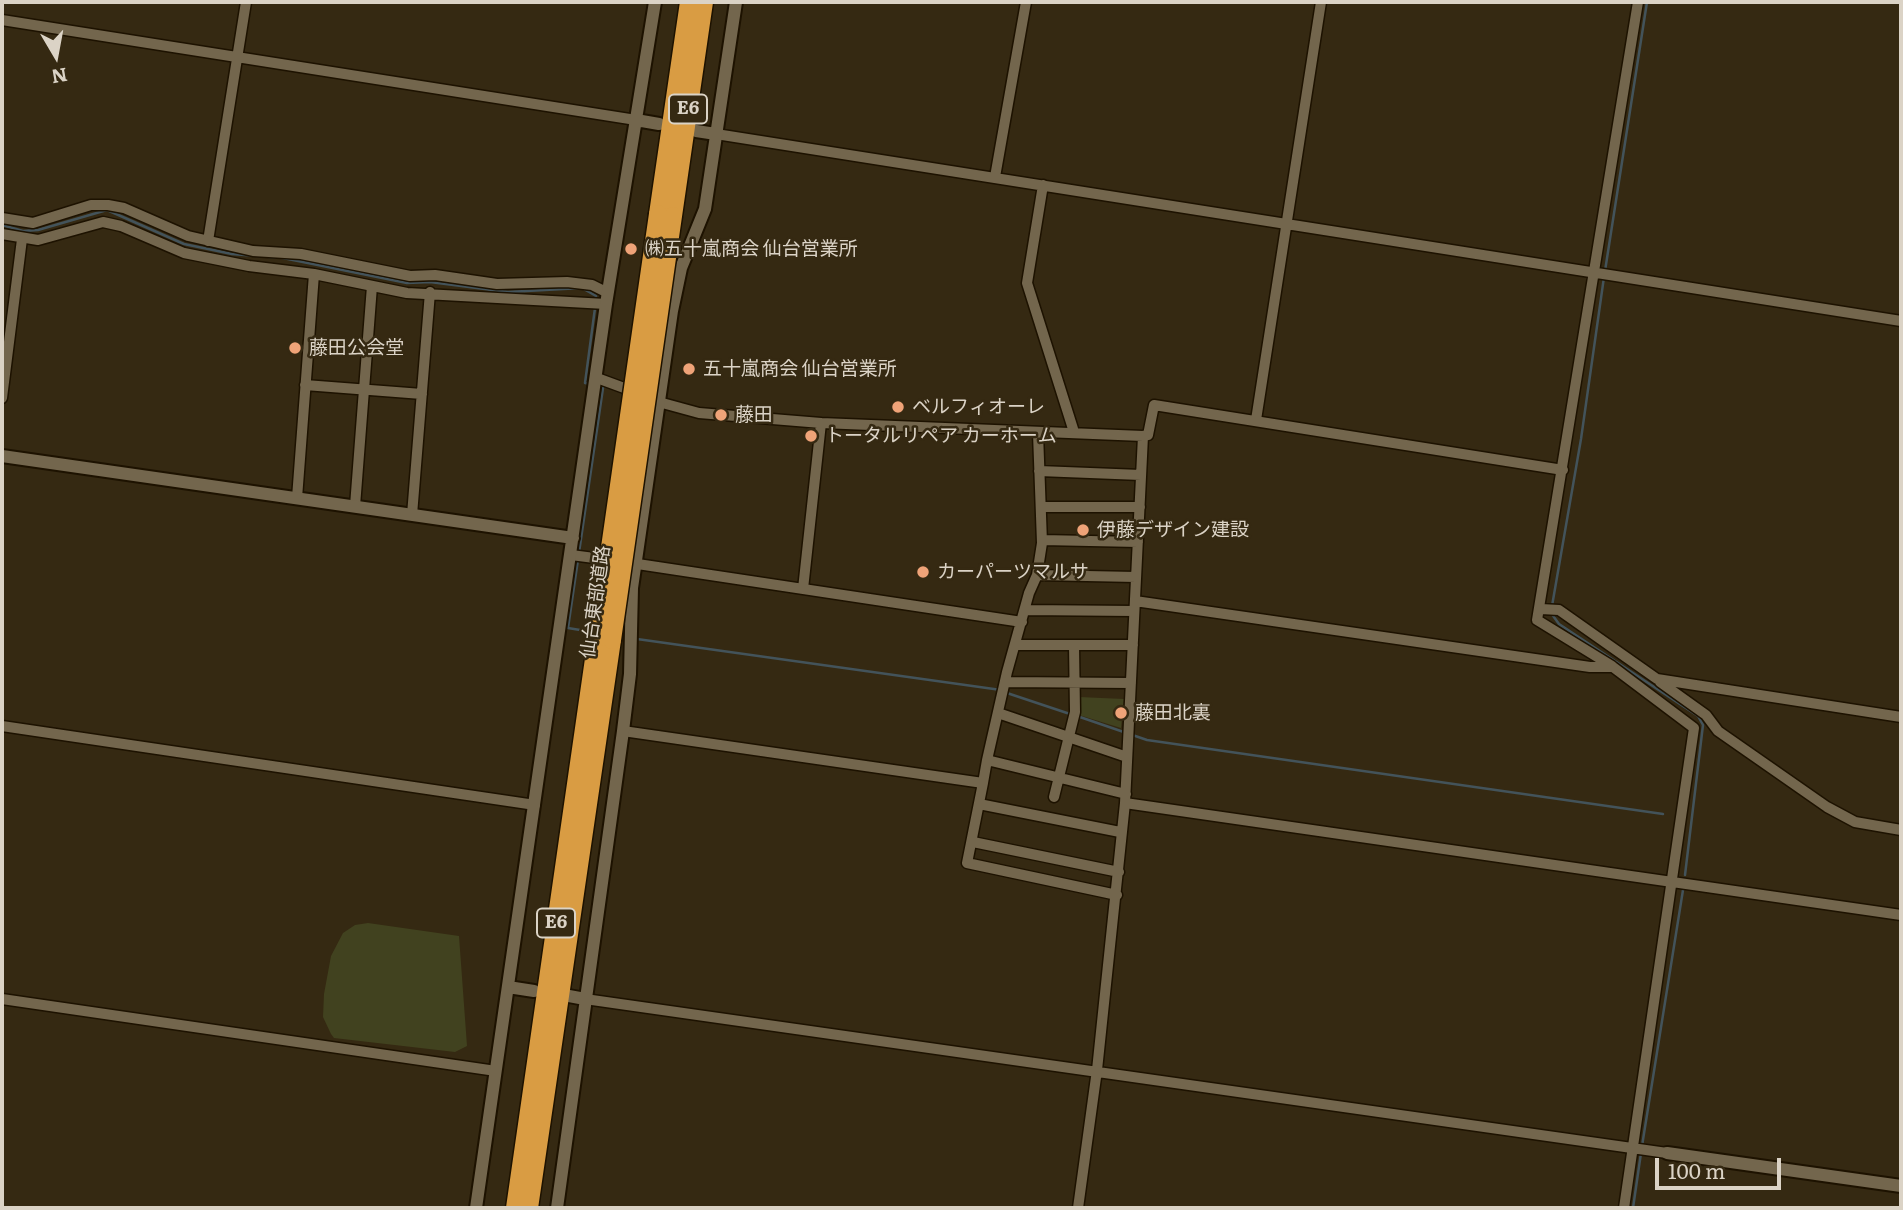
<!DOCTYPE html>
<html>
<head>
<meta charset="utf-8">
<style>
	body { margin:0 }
	#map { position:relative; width:1903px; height:1210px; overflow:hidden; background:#352912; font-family:Literata,serif }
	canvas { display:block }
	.frame { position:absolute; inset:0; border:4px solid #dbd3c6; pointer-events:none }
	.north { position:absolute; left:21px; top:21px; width:70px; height:70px; -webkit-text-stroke:5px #352912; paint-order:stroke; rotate:170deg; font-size:19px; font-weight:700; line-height:28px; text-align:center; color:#dbd3c6 }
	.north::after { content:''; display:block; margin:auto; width:24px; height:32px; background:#dbd3c6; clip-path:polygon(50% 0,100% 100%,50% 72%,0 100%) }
	.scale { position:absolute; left:1655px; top:1158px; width:126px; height:32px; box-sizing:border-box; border:4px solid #dbd3c6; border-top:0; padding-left:9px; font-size:21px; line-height:24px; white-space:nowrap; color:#dbd3c6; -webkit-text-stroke:5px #352912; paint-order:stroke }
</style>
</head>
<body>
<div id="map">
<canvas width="1903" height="1210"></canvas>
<div class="frame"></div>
<div class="north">N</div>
<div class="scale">100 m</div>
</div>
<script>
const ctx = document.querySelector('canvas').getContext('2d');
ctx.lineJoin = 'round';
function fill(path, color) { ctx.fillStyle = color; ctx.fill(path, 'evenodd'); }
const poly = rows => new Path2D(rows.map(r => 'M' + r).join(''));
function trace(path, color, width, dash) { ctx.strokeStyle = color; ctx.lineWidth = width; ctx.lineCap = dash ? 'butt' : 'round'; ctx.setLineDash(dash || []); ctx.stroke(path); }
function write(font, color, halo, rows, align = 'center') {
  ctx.font = font + ' Literata,"Noto Sans JP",serif'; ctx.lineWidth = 5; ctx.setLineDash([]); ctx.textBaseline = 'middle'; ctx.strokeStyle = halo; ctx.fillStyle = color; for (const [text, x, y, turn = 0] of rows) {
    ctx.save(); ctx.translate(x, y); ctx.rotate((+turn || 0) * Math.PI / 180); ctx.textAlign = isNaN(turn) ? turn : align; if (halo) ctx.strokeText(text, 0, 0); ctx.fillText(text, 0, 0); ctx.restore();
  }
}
const green = poly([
	[1079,697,1124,699,1121,728,1079,715],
	[368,923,459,936,467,1046,455,1052,334,1038,331,1034,323,1017,324,994,331,956,343,933,355,925]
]);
const stream = poly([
	[2,225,23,231,38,230,107,210,184,244,232,254,283,258,407,283,430,282,508,292,582,288,596,296,596,301],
	[1605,271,1647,2],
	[590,384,585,383,595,308],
	[1552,606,1581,439,1604,277],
	[1551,613,1559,624,1698,716,1703,725,1685,875],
	[592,632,568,628,603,388],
	[637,639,1001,690],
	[1007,693,1070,714],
	[1077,716,1147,740,1663,814],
	[1642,1146,1683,890],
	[1633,1208,1641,1153]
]);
const minor = poly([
	[2,20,636,120],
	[716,134,1901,321],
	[995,177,1026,2],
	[1043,185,1027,283,1074,432],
	[2,218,33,223,91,205,108,205,124,208,188,236,253,251,301,254,410,276,435,275,497,284,567,282,592,285,608,293],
	[2,234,38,240,103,222,121,226,184,253,249,266,314,274],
	[208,241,246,2],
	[597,378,635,392],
	[305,385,422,394],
	[2,398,22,239],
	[655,401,699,413,821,423,1143,436,1125,803,1097,1070,1078,1208],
	[1256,420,1321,2],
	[1143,436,1148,435,1154,405,1563,470],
	[1039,471,1141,475],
	[297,498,314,274,407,293,606,304],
	[355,506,372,286],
	[1041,507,1140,507],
	[412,515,430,292],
	[1042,540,1138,542],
	[571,555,610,560],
	[631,563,1022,622],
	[1037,575,1136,577],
	[803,589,821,423],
	[1135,601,1590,667,1613,667,1694,728,1624,1208],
	[1541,609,1559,610,1657,679,1901,717],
	[1025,610,1134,611],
	[1015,645,1133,645],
	[1612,666,1537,620,1638,2],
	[1005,682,1131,683],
	[1660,682,1706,715,1718,731,1827,807,1855,822,1901,830],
	[998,713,1127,757],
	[2,726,535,805],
	[623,731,983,783,987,760,1126,794],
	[987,760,1007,672,1029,593,1037,575,1042,543,1038,433],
	[983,783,967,863,1117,895],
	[1054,797,1075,712,1074,646],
	[1125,803,1901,915],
	[979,804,1120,832],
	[973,842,1119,872],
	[2,999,496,1071],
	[585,999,1667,1153]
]);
const tertiary = poly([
	[636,120,659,124],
	[696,131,716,134],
	[2,456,573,538],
	[508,987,534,991],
	[569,996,585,999],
	[1667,1153,1901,1186],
	[476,1208,606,304,655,2],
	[557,1208,623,731,630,674,632,588,672,311,681,268,705,209,736,2]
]);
const motorway = poly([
	[658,214,689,2],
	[673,216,704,2],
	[515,1208,597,638],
	[529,1208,612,640]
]);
const motorwayBridge = poly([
	[597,638,658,214],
	[612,640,673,216]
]);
const markers = [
	[631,249,7,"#efa378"],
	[295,348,7,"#efa378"],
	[689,369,7,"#efa378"],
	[898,407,7,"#efa378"],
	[721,415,7,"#efa378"],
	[811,436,7,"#efa378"],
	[1083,530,7,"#efa378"],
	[923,572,7,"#efa378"],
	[1121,713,7,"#efa378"]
];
const shields = [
	[688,109,38],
	[556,923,38]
];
const shieldNames = [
	["E6",688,109],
	["E6",556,923]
];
const poiNames = [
	["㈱五十嵐商会 仙台営業所",645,249],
	["藤田公会堂",309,348],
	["五十嵐商会 仙台営業所",703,369],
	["ベルフィオーレ",912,407],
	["藤田",735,415],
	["トータルリペア カーホーム",825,436],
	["伊藤デザイン建設",1097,530],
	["カーパーツマルサ",937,572],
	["藤田北裏",1135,713]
];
const streetNames = [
	["仙台東部道路",596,602,-82]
];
fill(green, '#41421f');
trace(stream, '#43535a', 2.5);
trace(minor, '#1d1200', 13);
trace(tertiary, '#1d1200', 16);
trace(motorway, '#1d1200', 21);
trace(minor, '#73664d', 10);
trace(tertiary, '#73664d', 12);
trace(motorway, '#d99c43', 18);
trace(motorwayBridge, '#1d1200', 21, []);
trace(motorwayBridge, '#d99c43', 18);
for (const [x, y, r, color] of markers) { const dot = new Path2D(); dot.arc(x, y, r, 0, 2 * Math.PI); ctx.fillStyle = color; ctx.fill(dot); trace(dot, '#352912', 2.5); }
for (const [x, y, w] of shields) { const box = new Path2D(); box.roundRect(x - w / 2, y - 14.5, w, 29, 5); ctx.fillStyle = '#352912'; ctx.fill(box); trace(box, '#dbd3c6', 2); }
write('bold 18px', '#dbd3c6', null, shieldNames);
write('19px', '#dbd3c6', '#352912', poiNames, 'left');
write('19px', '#dbd3c6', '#352912', streetNames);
</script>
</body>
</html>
